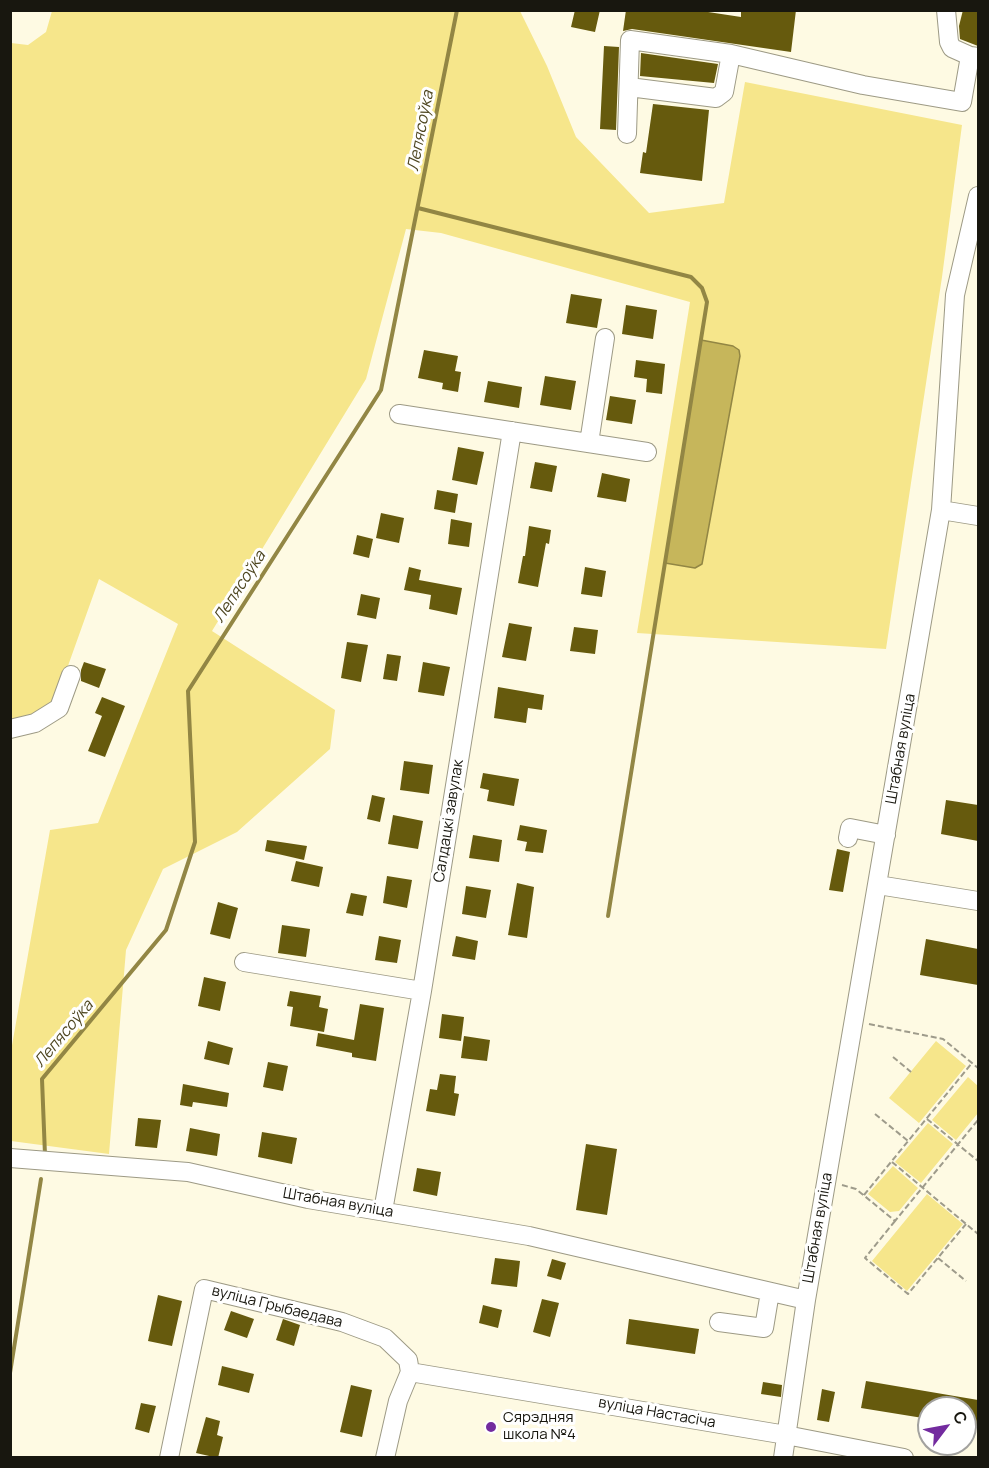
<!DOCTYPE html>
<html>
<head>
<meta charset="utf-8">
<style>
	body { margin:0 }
	#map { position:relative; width:989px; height:1468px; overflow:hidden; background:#fefae3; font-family:Manrope,sans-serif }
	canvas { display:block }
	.frame { position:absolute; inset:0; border:12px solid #18170f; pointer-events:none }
	.north { position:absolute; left:917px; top:1396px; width:60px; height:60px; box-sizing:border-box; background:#fff; border:2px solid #a3a29f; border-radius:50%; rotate:58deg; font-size:16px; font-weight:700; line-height:24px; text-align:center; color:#18170f }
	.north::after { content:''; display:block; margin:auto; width:21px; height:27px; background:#732b9f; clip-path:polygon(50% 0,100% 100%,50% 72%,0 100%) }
</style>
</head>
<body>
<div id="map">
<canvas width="989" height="1468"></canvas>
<div class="frame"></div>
<div class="north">С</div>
</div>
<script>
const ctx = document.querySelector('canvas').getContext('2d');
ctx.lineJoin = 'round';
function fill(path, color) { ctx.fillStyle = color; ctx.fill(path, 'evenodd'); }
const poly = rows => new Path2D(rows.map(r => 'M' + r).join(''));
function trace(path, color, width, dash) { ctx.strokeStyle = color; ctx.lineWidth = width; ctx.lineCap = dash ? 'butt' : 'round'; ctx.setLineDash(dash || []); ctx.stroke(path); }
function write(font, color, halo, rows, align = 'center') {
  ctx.font = font + ' Manrope,sans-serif'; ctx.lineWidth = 6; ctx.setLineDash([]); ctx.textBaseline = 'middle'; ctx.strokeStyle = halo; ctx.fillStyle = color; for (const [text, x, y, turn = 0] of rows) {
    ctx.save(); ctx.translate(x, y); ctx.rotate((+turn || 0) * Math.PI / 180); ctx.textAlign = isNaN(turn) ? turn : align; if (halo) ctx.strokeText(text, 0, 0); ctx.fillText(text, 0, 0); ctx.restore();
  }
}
const green = poly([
	[52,11,520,11,547,66,576,137,649,213,724,203,745,82,962,125,942,277,886,649,637,633,690,302,441,233,406,229,366,379,212,631,335,710,330,749,237,832,163,869,126,950,109,1154,11,1141,11,1051,50,830,98,823,178,624,99,579,54,705,23,723,11,718,11,43,28,45,46,32],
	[936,1041,966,1066,919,1123,889,1098],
	[968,1077,978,1086,978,1113,956,1140,932,1120],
	[928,1123,953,1144,921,1183,895,1162],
	[893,1166,918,1188,899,1211,890,1212,868,1194],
	[927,1194,963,1224,907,1291,872,1261]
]);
const water = poly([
	[701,340,733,346,739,350,740,356,702,564,695,568,665,563,701,340]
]);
const stream = poly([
	[418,208,691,277,702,288,707,302,608,916],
	[45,1155,42,1079,166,930,195,842,188,691,381,390,457,10],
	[10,1373,41,1179]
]);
const building = poly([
	[575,10,600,10,595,32,571,27],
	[626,10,695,10,741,17,741,10,796,10,791,52,632,29,623,31],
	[963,10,978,10,978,46,960,39,959,26],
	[604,46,619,47,616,130,600,129],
	[641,53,718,64,714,83,640,76],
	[653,104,709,110,702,181,640,173,643,152,646,153],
	[571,294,602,299,597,328,566,323],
	[626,305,657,310,653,339,622,334],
	[424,350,458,356,455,371,461,372,458,392,442,389,443,383,418,378],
	[636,360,665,364,662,394,646,392,647,379,634,377],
	[545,376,576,381,571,410,540,405],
	[488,381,522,387,519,408,484,402],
	[610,396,636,400,632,424,606,420],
	[458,447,484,452,477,485,452,480],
	[535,462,557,466,552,492,530,488],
	[602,473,630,479,626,502,597,497],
	[437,490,458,494,455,513,434,509],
	[381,513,404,518,399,543,376,538],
	[451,519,472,523,469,547,448,544],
	[529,526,551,530,549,544,546,543,538,587,518,583,523,556,525,556],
	[357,535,373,539,369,558,353,554],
	[409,567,421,570,419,580,462,588,457,615,429,609,431,595,404,590],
	[585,567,606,571,602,597,581,594],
	[361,594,380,598,376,619,357,615],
	[509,623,532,627,526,661,502,657],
	[574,627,598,630,595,654,570,651],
	[347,642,368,645,361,682,341,678],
	[387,654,401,656,397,681,383,679],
	[84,662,106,669,99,688,81,681,81,670],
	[423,662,450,667,444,696,418,692],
	[498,687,544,695,542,710,528,708,526,723,494,718],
	[102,697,125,706,105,757,88,751,102,716,95,713],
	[404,761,433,765,429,794,400,790],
	[483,773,519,779,514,806,487,801,489,790,480,788],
	[372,795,385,798,380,822,367,819],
	[946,800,978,805,978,841,941,834],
	[393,815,423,821,418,849,388,844],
	[520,825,547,830,543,853,525,851,527,842,517,840],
	[473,835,502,840,499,862,469,858],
	[267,840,307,846,304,860,265,851],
	[837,849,850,852,843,892,829,890],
	[296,861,323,867,319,887,291,881],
	[387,876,412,880,407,908,383,903],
	[517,883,534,887,527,938,508,935],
	[466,886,491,890,486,918,462,914],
	[351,893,367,896,363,916,346,913],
	[218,902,238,908,230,939,210,934],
	[282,925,310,929,306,957,278,953],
	[379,936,401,940,397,963,375,960],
	[456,936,478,941,475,960,452,956],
	[926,939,978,949,978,985,920,975],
	[204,977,226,982,220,1011,198,1006],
	[290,991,321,996,319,1007,328,1009,324,1032,290,1026,293,1007,287,1006],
	[360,1004,384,1008,376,1061,352,1057,352,1053,316,1046,318,1033,354,1040],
	[442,1014,464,1017,461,1041,439,1038],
	[464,1036,490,1040,487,1061,461,1058],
	[208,1041,233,1048,229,1065,204,1059],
	[268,1062,288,1066,283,1091,263,1087],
	[440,1074,456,1076,454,1093,459,1094,455,1116,426,1111,430,1089,437,1090],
	[183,1084,229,1093,227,1107,193,1102,192,1107,180,1105],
	[138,1118,161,1120,157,1148,135,1146],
	[190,1128,220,1134,217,1156,186,1151],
	[262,1132,297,1138,292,1164,258,1157],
	[586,1144,617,1149,607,1215,576,1210],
	[417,1168,441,1172,437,1196,413,1191],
	[495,1258,520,1261,517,1287,491,1284],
	[552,1259,566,1263,561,1280,547,1276],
	[158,1295,182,1301,172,1346,148,1341],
	[542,1299,559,1303,550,1337,533,1332],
	[483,1305,502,1310,498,1328,479,1323],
	[231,1311,254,1319,247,1338,224,1330],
	[283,1319,300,1325,294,1346,276,1340],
	[629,1319,699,1329,695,1354,626,1344],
	[222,1366,254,1374,249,1393,218,1385],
	[866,1381,978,1400,978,1427,965,1425,965,1408,929,1408,929,1419,861,1408],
	[763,1382,782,1385,781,1397,761,1394],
	[351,1385,372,1390,362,1437,340,1432],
	[822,1389,835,1392,829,1422,817,1420],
	[141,1403,156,1406,149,1433,135,1429],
	[206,1417,220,1421,217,1435,223,1437,218,1458,196,1453]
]);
const path = poly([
	[869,1024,943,1039,978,1068],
	[893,1057,911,1072],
	[875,1114,908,1141],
	[927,1119,978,1161],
	[892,1162,978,1234],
	[842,1185,856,1189,895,1221,978,1120],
	[864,1195,972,1063],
	[895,1221,865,1258,908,1294,966,1224],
	[938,1258,966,1281]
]);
const minor = poly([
	[946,10,949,42,952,48,970,56],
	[629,87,716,98,724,92,731,54],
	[627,134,630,40,731,54,863,85,962,102,970,56,978,57],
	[399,414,647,452],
	[589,443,605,338],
	[941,510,978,516],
	[10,729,35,723,59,708,71,675],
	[848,838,850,828,886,835],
	[878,885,978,901],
	[244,962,422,991],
	[10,1158,188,1172,308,1199,529,1236,806,1300],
	[383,1211,422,991,512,431],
	[719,1322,764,1328,770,1292],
	[410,1372,786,1435,904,1458],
	[169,1458,204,1289,342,1322,385,1338,408,1360,410,1372,398,1401,385,1458],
	[783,1458,806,1300,941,510,955,295,978,196]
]);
const markers = [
	[491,1427,6,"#732b9f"]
];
const streetNames = [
	["Штабная вуліца",901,749,-80],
	["Салдацкі завулак",449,821,-81],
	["Штабная вуліца",338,1203,10],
	["Штабная вуліца",818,1228,-80],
	["вуліца Грыбаедава",277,1307,14],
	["вуліца Настасіча",657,1413,10]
];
const poiNames = [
	["Сярэдняя",503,1418],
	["школа №4",503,1435]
];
const waterNames = [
	["Лепясоўка",421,131,-79],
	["Лепясоўка",240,587,-57],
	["Лепясоўка",64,1034,-50]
];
fill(green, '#f6e68b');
fill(water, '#c6b65b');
trace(water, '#928644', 1.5);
trace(stream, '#928644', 4);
fill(building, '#665a0d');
trace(minor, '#9d9a85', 20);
trace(path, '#9e9b8b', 2, [6, 3]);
trace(minor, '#fff', 18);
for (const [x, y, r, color] of markers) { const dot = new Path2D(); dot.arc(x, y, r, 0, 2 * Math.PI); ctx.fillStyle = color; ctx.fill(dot); trace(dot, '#fff', 2); }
write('15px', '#18170f', '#fff', streetNames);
write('15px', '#18170f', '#fff', poiNames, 'left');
write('italic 16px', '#4e4620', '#fff', waterNames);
</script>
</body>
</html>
